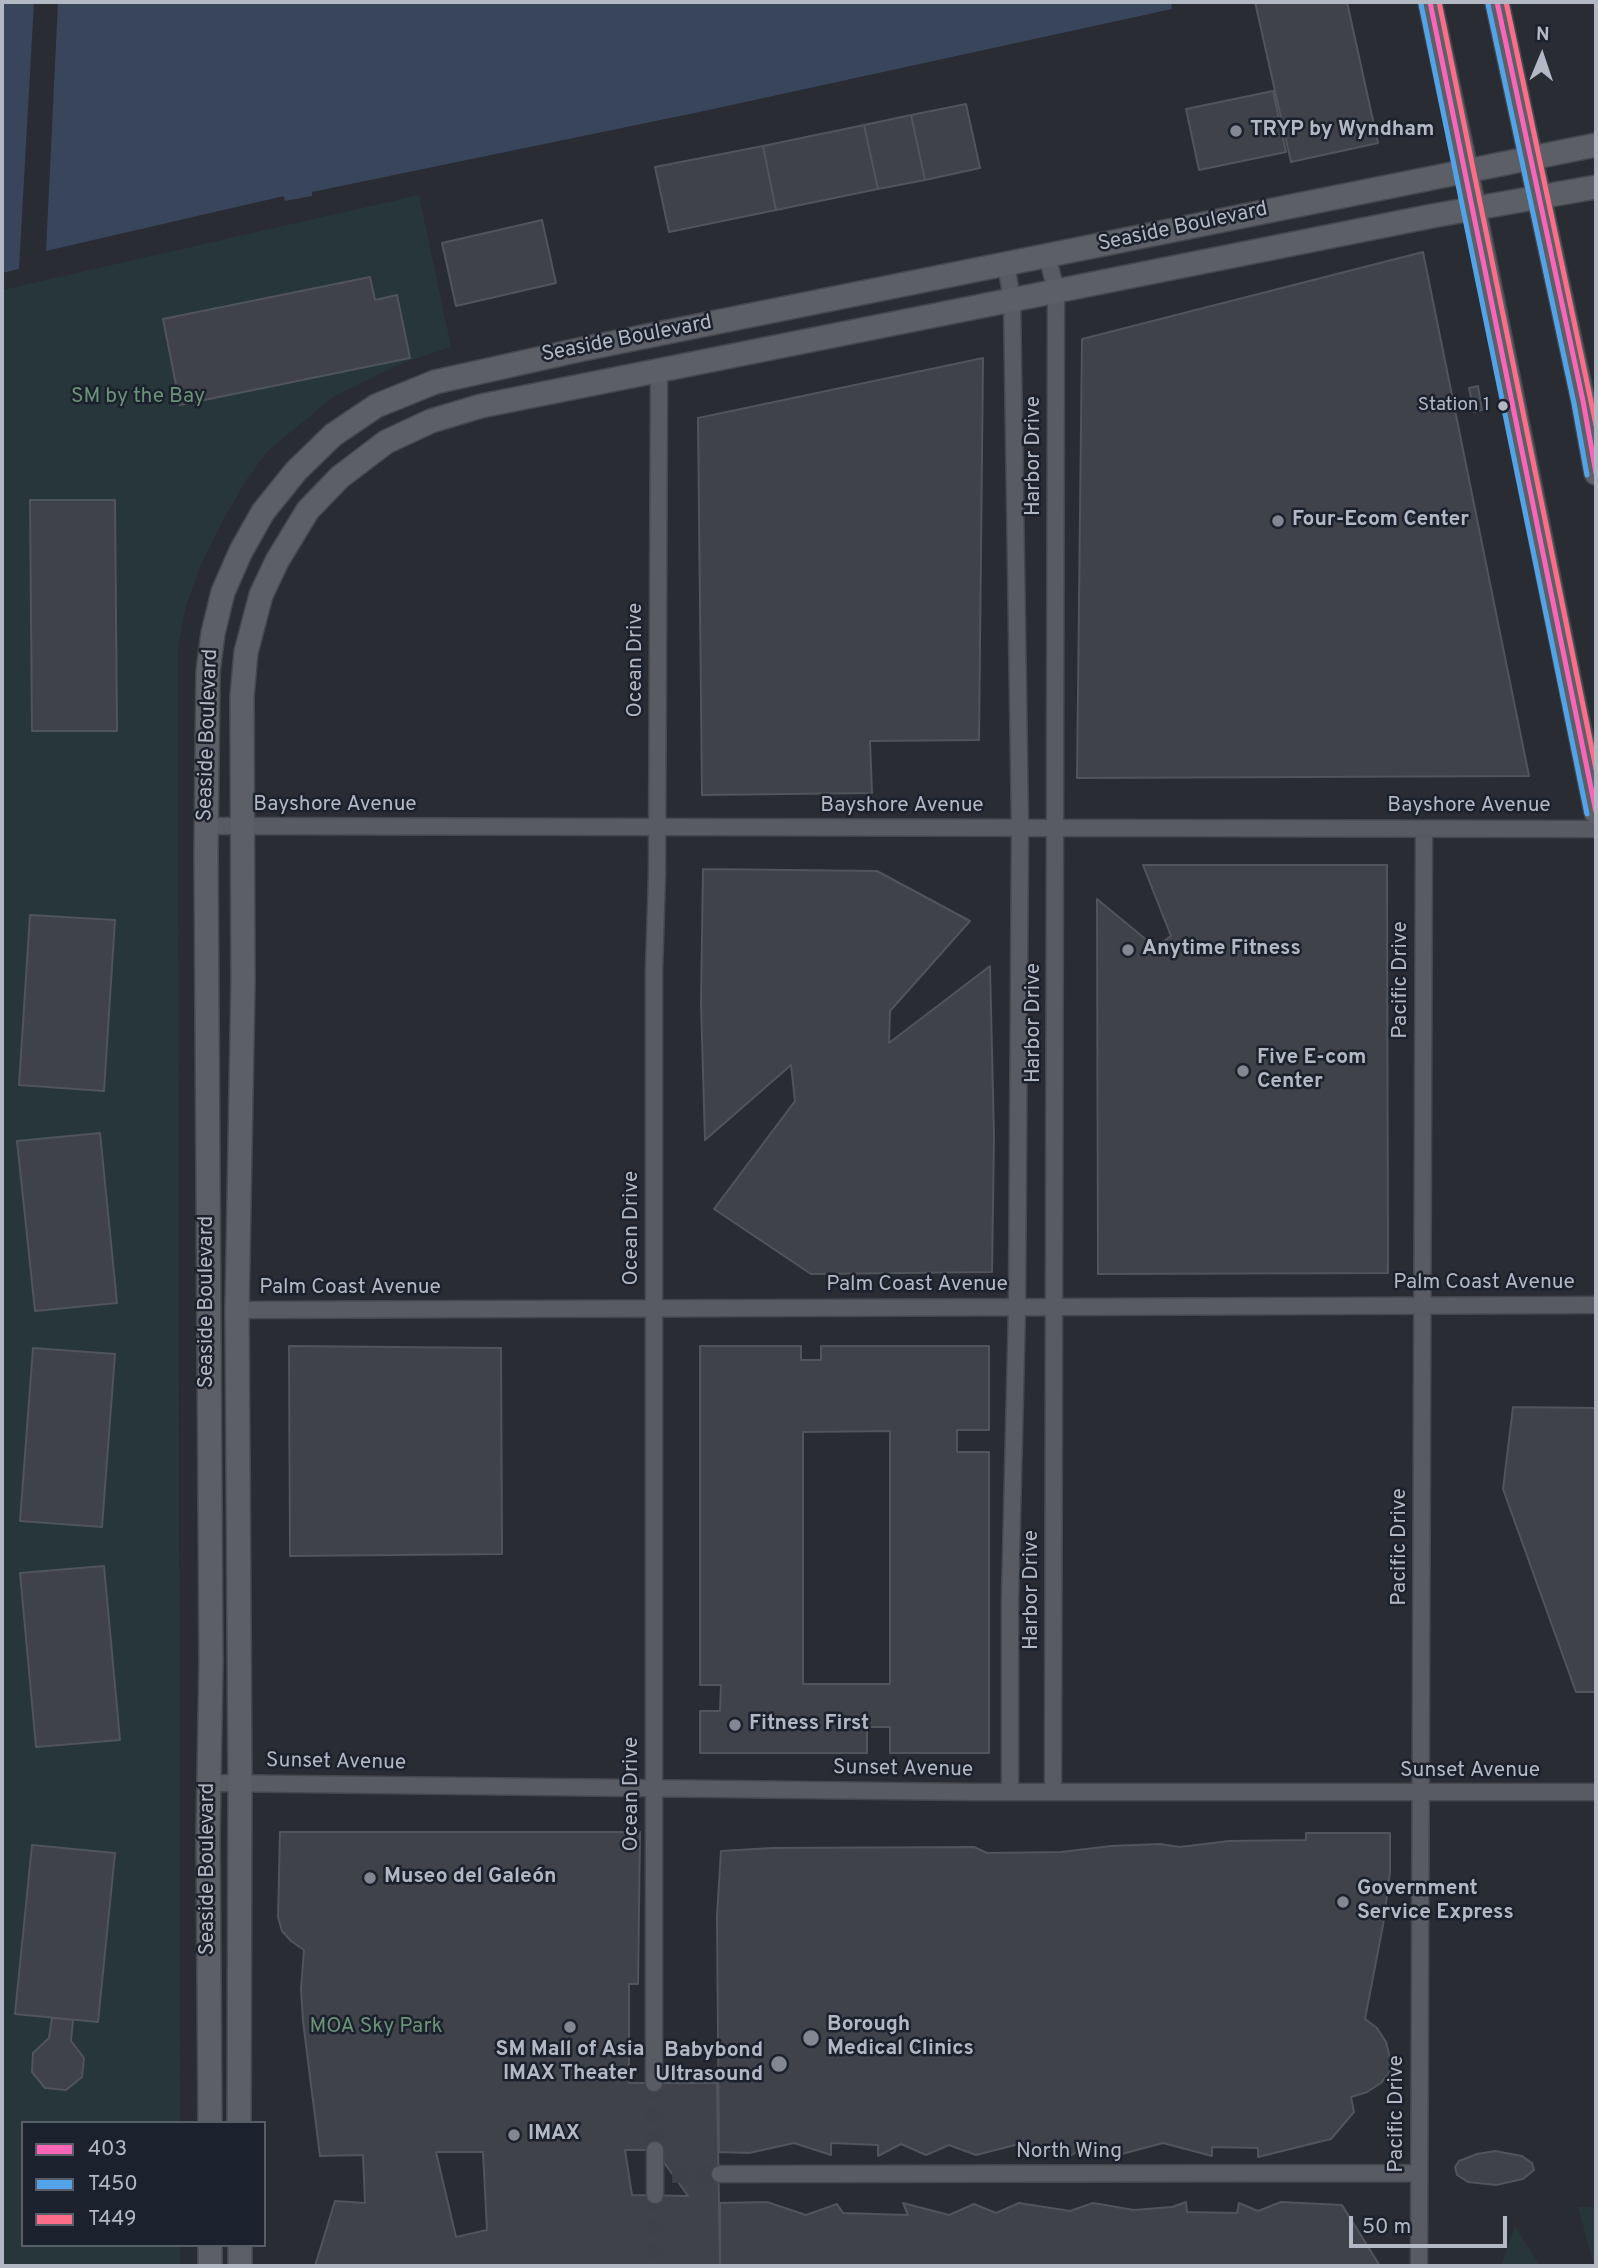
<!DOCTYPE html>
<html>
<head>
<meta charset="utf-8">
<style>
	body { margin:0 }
	#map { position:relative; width:1598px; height:2268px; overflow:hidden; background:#292c33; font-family:Overpass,sans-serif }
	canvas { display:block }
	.frame { position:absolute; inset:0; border:4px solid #b2b8c4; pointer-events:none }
	.legend { position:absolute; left:21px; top:2121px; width:245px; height:126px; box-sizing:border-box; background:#1c222d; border:2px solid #585e69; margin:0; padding:9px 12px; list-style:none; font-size:21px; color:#b2b8c4 }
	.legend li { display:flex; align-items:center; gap:14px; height:35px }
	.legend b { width:35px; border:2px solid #585e69 }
	.north { position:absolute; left:1507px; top:21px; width:70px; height:70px; -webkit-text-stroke:5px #1c222d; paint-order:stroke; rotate:2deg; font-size:19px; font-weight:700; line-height:28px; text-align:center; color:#b2b8c4 }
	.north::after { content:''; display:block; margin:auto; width:24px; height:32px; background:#b2b8c4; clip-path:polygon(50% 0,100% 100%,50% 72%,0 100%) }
	.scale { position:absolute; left:1349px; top:2216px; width:158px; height:32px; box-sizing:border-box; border:4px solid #b2b8c4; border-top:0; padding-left:9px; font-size:21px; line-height:24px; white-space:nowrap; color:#b2b8c4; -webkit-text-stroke:5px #1c222d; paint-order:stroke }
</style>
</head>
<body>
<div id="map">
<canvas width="1598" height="2268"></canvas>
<div class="frame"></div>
<ul class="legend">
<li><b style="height:9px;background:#fa66b7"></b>403</li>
<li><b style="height:9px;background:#53a3e8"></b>T450</li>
<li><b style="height:9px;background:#fb6d88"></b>T449</li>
</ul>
<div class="north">N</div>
<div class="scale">50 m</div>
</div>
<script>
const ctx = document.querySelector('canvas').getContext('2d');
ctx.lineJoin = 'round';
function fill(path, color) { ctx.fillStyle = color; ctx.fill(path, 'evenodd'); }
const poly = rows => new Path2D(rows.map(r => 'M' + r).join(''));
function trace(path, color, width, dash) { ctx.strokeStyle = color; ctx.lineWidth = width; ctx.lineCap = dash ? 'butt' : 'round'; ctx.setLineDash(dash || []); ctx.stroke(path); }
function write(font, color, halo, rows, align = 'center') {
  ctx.font = font + ' Overpass,sans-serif'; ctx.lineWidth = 5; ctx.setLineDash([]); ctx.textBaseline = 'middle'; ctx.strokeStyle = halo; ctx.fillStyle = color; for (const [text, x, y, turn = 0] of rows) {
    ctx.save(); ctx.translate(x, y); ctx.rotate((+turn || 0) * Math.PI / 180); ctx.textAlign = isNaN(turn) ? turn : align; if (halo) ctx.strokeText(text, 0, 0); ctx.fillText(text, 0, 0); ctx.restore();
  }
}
const green = poly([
	[419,195,451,347,402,363,333,397,268,451,247,479,223,520,202,562,186,606,178,646,180,2123,23,2123,23,2245,180,2245,180,2266,2,2266,2,290],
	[1578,2207,1596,2207,1596,2266,1594,2266],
	[1515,2226,1540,2266,1501,2266]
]);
const water = poly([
	[2,2,34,2,19,269,2,273],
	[58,2,1171,2,1172,9,704,111,312,192,312,196,285,201,284,196,46,251]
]);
const building = poly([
	[1255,2,1347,2,1378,143,1291,162,1255,2],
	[1273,91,1286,152,1199,170,1186,109,1273,91],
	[966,104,980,168,925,180,911,115,966,104],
	[911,115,925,180,878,189,864,125,911,115],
	[864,125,878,189,776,210,763,146,864,125],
	[763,146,776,210,669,232,655,167,763,146],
	[542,220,556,283,456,306,442,243,542,220],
	[1423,252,1529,776,1077,778,1082,339,1423,252],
	[370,277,375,300,397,295,410,358,180,405,163,319,370,277],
	[983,358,979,740,870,741,872,793,702,795,698,418,983,358],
	[1478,386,1482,410,1474,412,1469,388,1478,386],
	[30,500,115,500,117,731,32,731,30,500],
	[1143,865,1387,865,1388,1273,1098,1274,1097,899,1155,947,1171,936,1143,865],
	[703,869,877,871,970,921,890,1011,889,1043,990,966,994,1137,992,1272,811,1274,714,1209,795,1101,791,1065,705,1140,701,1003,703,869],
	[30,915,115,920,104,1091,19,1085,30,915],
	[100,1133,117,1303,35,1311,17,1141,100,1133],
	[289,1346,501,1348,502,1554,290,1556,289,1346],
	[700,1346,801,1346,801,1360,821,1360,821,1346,989,1346,989,1430,957,1430,957,1452,989,1452,989,1753,890,1753,890,1727,867,1727,867,1753,700,1753,700,1711,720,1711,721,1685,700,1685,700,1346],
	[890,1431,890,1684,803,1684,803,1432,890,1431],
	[33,1348,115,1354,102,1527,20,1521,33,1348],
	[1513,1407,1596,1408,1596,1692,1576,1692,1503,1489,1513,1407],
	[104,1566,120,1740,36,1747,20,1573,104,1566],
	[280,1832,640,1832,638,1984,629,1984,629,2083,717,2083,720,2266,315,2266,335,2201,365,2203,363,2155,320,2156,303,2021,301,1989,304,1950,291,1941,282,1931,278,1917,280,1832],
	[625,2150,655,2150,688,2196,632,2195,625,2150],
	[436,2152,483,2152,487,2230,456,2237,436,2152],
	[1306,1833,1390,1833,1390,1872,1383,1925,1365,2019,1377,2028,1386,2042,1390,2058,1390,2072,1381,2083,1367,2092,1351,2097,1354,2112,1331,2139,1258,2157,1258,2148,1212,2147,1212,2156,1163,2143,1118,2155,1093,2142,1070,2156,1023,2143,976,2155,949,2145,926,2155,901,2144,878,2156,878,2145,831,2143,831,2155,794,2143,749,2153,719,2152,717,1916,721,1851,772,1848,974,1847,987,1853,1061,1852,1111,1846,1160,1844,1180,1847,1229,1841,1306,1840,1306,1833],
	[32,1845,115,1853,98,2022,15,2014,32,1845],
	[52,2018,73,2020,71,2041,84,2058,82,2077,66,2090,45,2088,32,2072,33,2053,49,2038,52,2018],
	[1495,2151,1522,2156,1532,2163,1534,2170,1523,2179,1496,2185,1468,2182,1457,2175,1455,2167,1459,2161,1477,2154,1495,2151],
	[767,2202,806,2215,837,2204,843,2213,908,2215,903,2203,949,2215,974,2204,996,2213,1019,2203,1070,2211,1093,2203,1134,2210,1172,2207,1186,2202,1187,2212,1237,2213,1239,2203,1258,2211,1281,2202,1342,2205,1380,2266,720,2266,720,2203,767,2202]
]);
const streetTunnel = poly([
	[654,2083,655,2150],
	[672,2175,720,2174],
	[655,2195,655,2266]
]);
const street = poly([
	[1047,256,1056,290,1053,1792],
	[1006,264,1012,300,1020,828,1017,1307,1010,1600,1010,1792],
	[207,826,1596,829],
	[237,1310,1596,1305],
	[209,1783,976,1792,1596,1792],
	[654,2083,654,971,657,874,659,372],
	[655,2150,655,2195],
	[720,2174,1419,2173],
	[1419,2266,1424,829]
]);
const secondary = poly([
	[1430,2,1466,169,1596,812],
	[1497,2,1583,401,1596,473],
	[210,2123,208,1835,211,1663,206,853,208,672,213,633,223,592,241,551,263,512,296,471,333,435,376,406,435,382,583,349,1596,145],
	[239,2123,240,1783,237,1310,243,983,242,696,246,652,261,595,277,561,308,510,340,477,386,442,431,421,481,406,1432,216,1596,187],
	[210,2245,210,2266],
	[240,2245,240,2266]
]);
const bus1 = poly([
	[1430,2,1596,812],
	[1497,2,1583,401,1596,473]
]);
const bus2 = poly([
	[1421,4,1587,814],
	[1488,4,1574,403,1587,475]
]);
const bus3 = poly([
	[1439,2,1596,769],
	[1506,2,1596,425]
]);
const markers = [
	[1236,131,7,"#828791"],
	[1503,406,6,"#b2b8c4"],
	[1278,521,7,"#828791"],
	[1128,950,7,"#828791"],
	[1243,1071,7,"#828791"],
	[735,1725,7,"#828791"],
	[370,1878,7,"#828791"],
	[1343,1902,7,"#828791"],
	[570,2027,7,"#828791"],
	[811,2038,9,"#828791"],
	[779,2064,9,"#828791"],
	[514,2135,7,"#828791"]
];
const busNames = [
	["Station 1",1490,406]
];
const poiNames = [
	["TRYP by Wyndham",1250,131],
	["Four-Ecom Center",1292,521],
	["Anytime Fitness",1142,950],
	["Five E-com",1257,1059],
	["Center",1257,1083],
	["Fitness First",749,1725],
	["Museo del Galeón",384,1878],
	["Government",1357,1890],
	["Service Express",1357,1914],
	["Borough",827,2026],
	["Medical Clinics",827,2050],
	["SM Mall of Asia",570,2051,"center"],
	["IMAX Theater",570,2075,"center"],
	["Babybond",763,2052,"right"],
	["Ultrasound",763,2076,"right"],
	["IMAX",528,2135]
];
const streetNames = [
	["Seaside Boulevard",1183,228,-12],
	["Seaside Boulevard",627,340,-11],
	["Harbor Drive",1035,456,-90],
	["Ocean Drive",637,660,-90],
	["Seaside Boulevard",209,735,-88],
	["Bayshore Avenue",335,806],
	["Bayshore Avenue",902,807],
	["Bayshore Avenue",1469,807],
	["Pacific Drive",1402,980,-90],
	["Harbor Drive",1035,1023,-90],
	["Ocean Drive",633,1228,-90],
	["Palm Coast Avenue",1484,1284],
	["Palm Coast Avenue",917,1286],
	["Palm Coast Avenue",350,1289],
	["Seaside Boulevard",208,1302,-90],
	["Pacific Drive",1401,1547,-90],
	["Harbor Drive",1033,1590,-90],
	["Sunset Avenue",336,1763,1],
	["Sunset Avenue",903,1770,1],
	["Sunset Avenue",1470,1772],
	["Ocean Drive",633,1794,-90],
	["Seaside Boulevard",209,1869,-90],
	["Pacific Drive",1398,2114,-90],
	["North Wing",1069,2153]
];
const parkNames = [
	["SM by the Bay",138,398],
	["MOA Sky Park",376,2028]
];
fill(green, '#273639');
fill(water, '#38455b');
fill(building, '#3f4248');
trace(building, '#50545b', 2);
trace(streetTunnel, '#3e4149', 16, [16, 8]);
trace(street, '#44474c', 19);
trace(secondary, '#44474c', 26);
trace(street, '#585b61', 16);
trace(secondary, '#5c5f66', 23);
trace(bus1, '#fa66b7', 5);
trace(bus2, '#53a3e8', 5);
trace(bus3, '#fb6d88', 5);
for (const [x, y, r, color] of markers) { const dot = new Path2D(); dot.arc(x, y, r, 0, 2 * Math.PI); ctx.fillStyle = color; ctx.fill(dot); trace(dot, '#1c222d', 2.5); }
write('19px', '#b2b8c4', '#1c222d', busNames, 'right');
write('bold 21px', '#b2b8c4', '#1c222d', poiNames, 'left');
write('21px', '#b2b8c4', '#1c222d', streetNames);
write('21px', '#6b9377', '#1c222d', parkNames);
</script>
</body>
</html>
